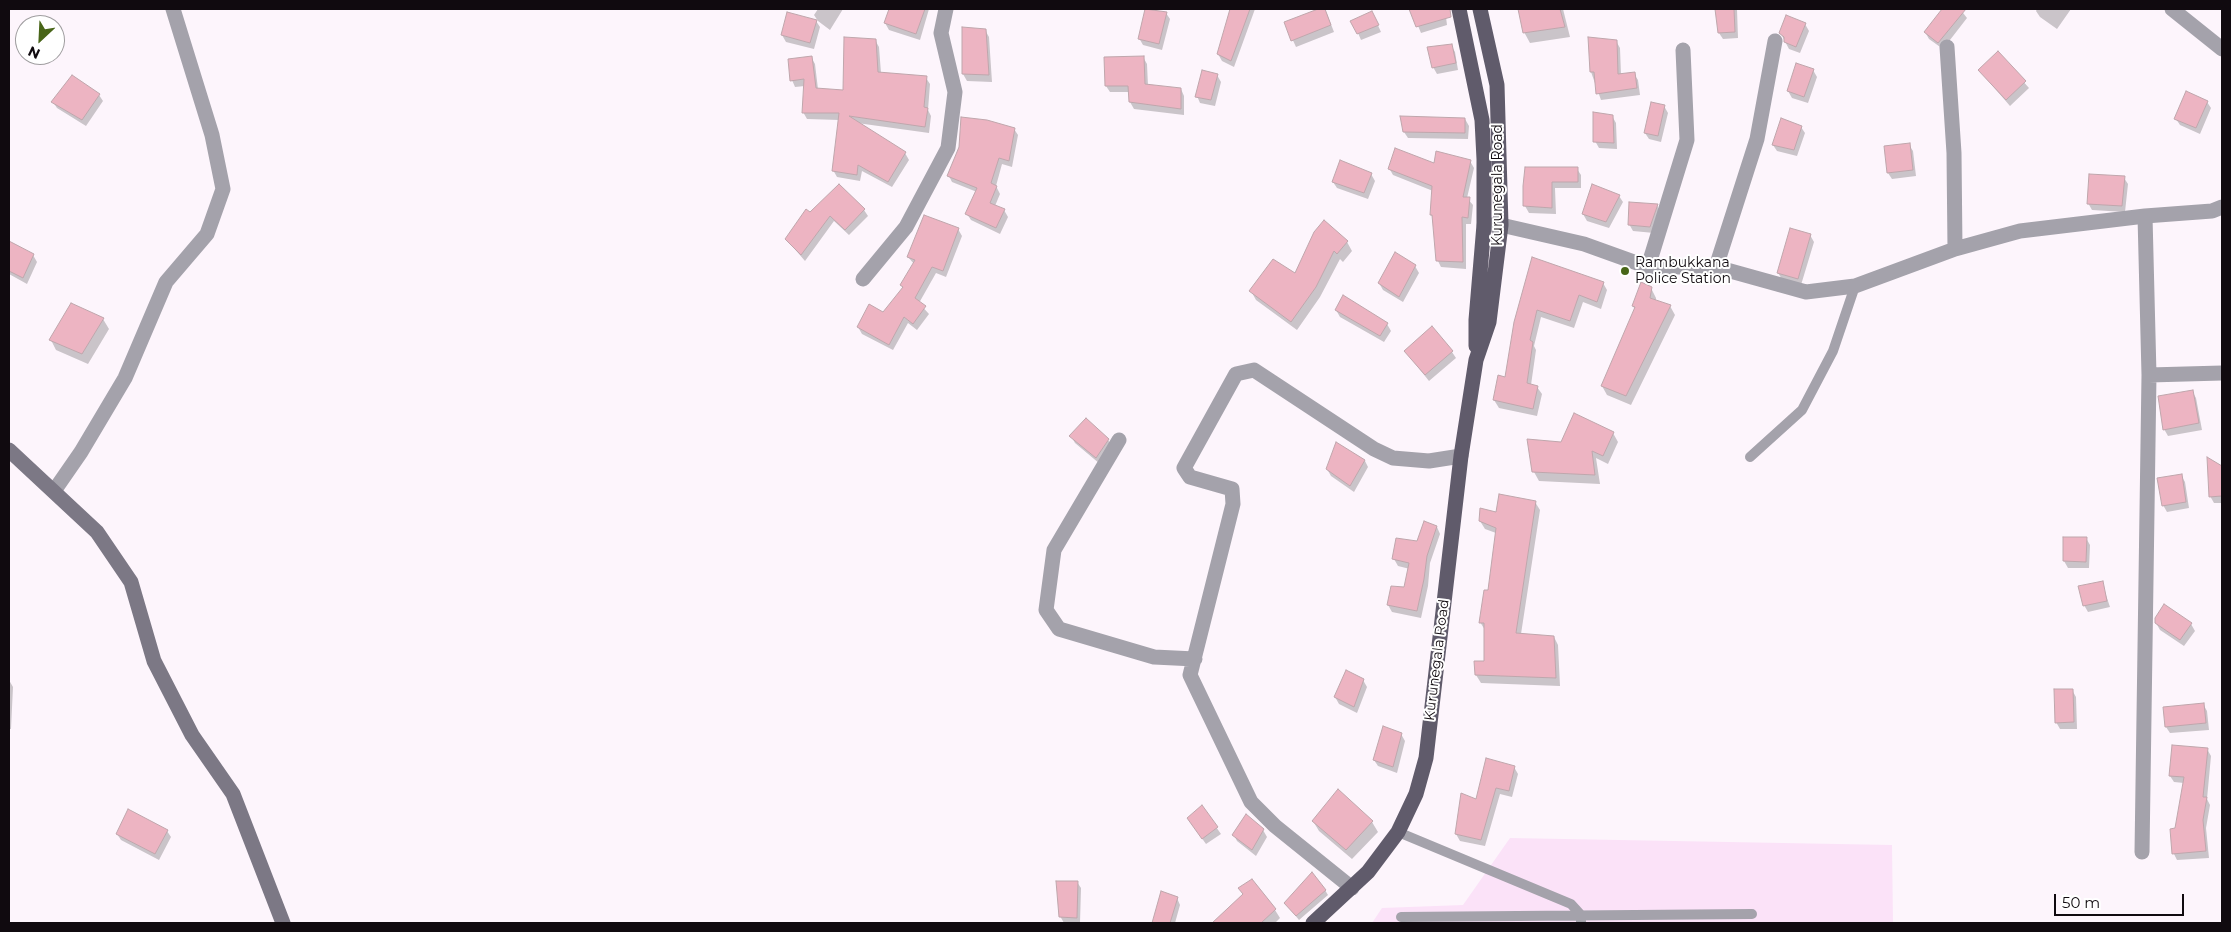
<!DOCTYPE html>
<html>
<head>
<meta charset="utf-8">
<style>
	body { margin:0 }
	#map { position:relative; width:2231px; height:932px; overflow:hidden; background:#fdf5fc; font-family:Montserrat,sans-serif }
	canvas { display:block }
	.frame { position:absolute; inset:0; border:10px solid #100a0f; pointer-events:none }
	.north { position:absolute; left:15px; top:15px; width:50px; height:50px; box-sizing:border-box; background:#fff; border:1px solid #9f9d9f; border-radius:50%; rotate:205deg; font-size:14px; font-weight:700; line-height:20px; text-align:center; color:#100a0f }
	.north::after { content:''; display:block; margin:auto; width:18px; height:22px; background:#486518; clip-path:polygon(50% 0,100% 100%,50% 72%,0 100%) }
	.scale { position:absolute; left:2054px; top:894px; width:130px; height:22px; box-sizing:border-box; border:2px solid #100a0f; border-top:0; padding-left:6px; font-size:15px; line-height:18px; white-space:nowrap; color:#100a0f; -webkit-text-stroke:4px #fff; paint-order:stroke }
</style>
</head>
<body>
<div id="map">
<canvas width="2231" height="932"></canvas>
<div class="frame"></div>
<div class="north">N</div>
<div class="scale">50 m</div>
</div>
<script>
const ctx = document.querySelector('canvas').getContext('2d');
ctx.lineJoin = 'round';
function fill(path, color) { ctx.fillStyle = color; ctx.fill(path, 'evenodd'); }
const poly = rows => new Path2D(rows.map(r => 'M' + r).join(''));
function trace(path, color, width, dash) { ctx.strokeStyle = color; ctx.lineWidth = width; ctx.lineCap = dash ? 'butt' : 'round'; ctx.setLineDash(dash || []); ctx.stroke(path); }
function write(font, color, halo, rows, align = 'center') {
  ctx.font = font + ' Montserrat,sans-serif'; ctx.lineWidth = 4; ctx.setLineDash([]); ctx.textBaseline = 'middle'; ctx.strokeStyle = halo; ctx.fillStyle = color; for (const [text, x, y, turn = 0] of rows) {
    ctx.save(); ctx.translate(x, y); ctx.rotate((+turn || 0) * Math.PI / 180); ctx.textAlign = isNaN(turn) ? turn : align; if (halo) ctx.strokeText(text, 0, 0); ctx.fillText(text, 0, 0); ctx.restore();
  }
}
const built = poly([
	[1510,838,1892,845,1893,923,1372,923,1382,908,1463,905]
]);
const shadow = poly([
	[818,9,843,9,830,30,818,21,814,15],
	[890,9,929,9,920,40,889,30,885,23],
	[1147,9,1166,13,1170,19,1162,50,1143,45,1139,38],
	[1231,9,1255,9,1234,67,1222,61,1218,54],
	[1321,9,1324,9,1327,14,1334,32,1296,47,1285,23],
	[1411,9,1445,9,1447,25,1421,33],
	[1519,9,1563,9,1570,37,1530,43,1524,32],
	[1717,9,1737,9,1738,38,1723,39,1719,33],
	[1944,9,1960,9,1967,18,1943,49,1929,39,1925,32],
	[2037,9,2071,9,2057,29,2040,17,2036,11],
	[1375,19,1381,32,1361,40,1358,33],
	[816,21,820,27,814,49,786,42,782,35],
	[1805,24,1809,31,1800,53,1789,49,1780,32],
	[985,30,989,37,992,82,967,81,963,74],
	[875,40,879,47,881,73,926,78,930,84,928,110,931,116,929,133,857,123,905,153,909,160,892,187,862,171,860,181,837,177,833,170,839,120,807,119,803,112,805,86,795,87,792,80,811,57,815,64,818,89,844,91],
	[1616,41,1620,48,1621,75,1634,74,1638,80,1640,95,1601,100,1591,72],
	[1451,45,1455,52,1458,70,1437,74,1433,67],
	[1998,53,2029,88,2010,106,1979,70],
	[1143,57,1147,64,1148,86,1181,89,1184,96,1184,115,1134,109,1130,102,1130,92,1110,92,1106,86],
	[1813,70,1817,77,1808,103,1792,98,1788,91],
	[1217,75,1221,82,1215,106,1200,103,1197,96],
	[99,95,103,101,86,126,57,108,53,102],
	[2207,102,2211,108,2200,134,2180,125,2176,119],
	[1664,106,1668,113,1661,142,1649,139,1645,133],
	[1612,116,1616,123,1617,149,1599,148,1595,141],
	[1465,119,1469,126,1468,139,1408,138,1404,132],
	[1801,127,1805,133,1797,156,1777,151,1773,145],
	[1014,129,1018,135,1012,167,1002,164,996,186,1000,194,995,206,1004,210,1008,217,1000,234,971,220,967,214,977,192,952,182,949,176],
	[1909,145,1913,151,1916,176,1892,179,1888,173],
	[1470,161,1474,168,1467,198,1473,205,1471,224,1466,224,1466,269,1441,267,1438,261,1434,219,1431,215,1433,191,1393,175,1389,168],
	[1577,169,1581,175,1581,188,1555,188,1556,214,1529,213,1525,206,1524,186],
	[1371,174,1375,181,1368,199,1337,188,1333,182],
	[2124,178,2128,184,2125,212,2092,210,2088,203],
	[1619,196,1623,202,1609,228,1587,221,1583,214],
	[1657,205,1660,212,1654,233,1633,231,1629,224],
	[864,210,868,216,849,235,834,221,805,261,786,239,810,214],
	[958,229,962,236,946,277,936,273,919,303,929,314,917,330,908,323,893,350,862,334,858,327,884,313,903,288,901,285,914,264,908,257],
	[1810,235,1814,242,1801,285,1782,279,1778,273],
	[1347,242,1352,251,1343,262,1340,259,1320,297,1297,330,1256,300,1251,291,1295,275],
	[9,243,33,255,37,262,27,284,9,274],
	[1395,253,1415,266,1419,273,1403,302,1383,290,1379,283],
	[1533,259,1603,283,1607,290,1601,309,1583,302,1574,328,1541,317,1534,346,1536,350,1531,385,1537,387,1542,394,1537,416,1499,408,1494,400,1506,378],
	[1651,288,1656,298,1656,302,1670,306,1675,315,1631,405,1607,395,1602,386,1635,310,1633,306],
	[71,304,103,319,109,329,88,364,56,350,51,340],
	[1336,310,1387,324,1391,331,1384,342,1340,317],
	[1405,351,1452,352,1456,358,1429,381],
	[2192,391,2196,398,2202,430,2168,436,2164,429],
	[1613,433,1618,442,1608,464,1596,458,1600,484,1539,481,1534,472,1562,444],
	[1071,436,1108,440,1112,446,1100,464,1075,443],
	[1337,444,1365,461,1368,467,1354,492,1331,476,1327,469],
	[2208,460,2222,467,2222,503,2214,503,2210,496],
	[2181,475,2185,482,2189,508,2167,512,2163,505],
	[1535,502,1540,510,1521,634,1554,637,1558,645,1560,686,1481,683,1476,675,1485,663,1485,630,1480,622,1489,592,1496,533,1485,529,1480,521],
	[1437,527,1440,534,1430,563,1428,586,1421,618,1392,612,1388,605,1405,589,1410,569,1398,566,1394,559],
	[2086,538,2090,545,2089,568,2068,568,2064,561],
	[2102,583,2110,607,2088,612,2084,605],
	[2156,623,2191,624,2195,631,2184,646,2160,630],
	[9,680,13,687,11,729,9,729],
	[1363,680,1367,687,1357,713,1339,704,1335,697],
	[2072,690,2076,697,2077,729,2060,729,2056,722],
	[2203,704,2207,711,2209,730,2170,733,2166,727],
	[1401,734,1405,741,1397,773,1378,766,1374,760],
	[2207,749,2211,756,2207,799,2210,805,2206,828,2209,858,2177,860,2174,854,2184,783,2174,782,2170,776],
	[1514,767,1518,774,1512,797,1500,794,1485,846,1460,841,1456,834,1477,800],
	[1202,807,1221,834,1206,844,1188,819],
	[1313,821,1372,822,1378,832,1352,859,1319,831],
	[1263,830,1267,837,1256,856,1237,841,1234,835],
	[167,831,171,837,159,860,121,840,117,834],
	[1077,882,1081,888,1080,923,1064,923,1060,916],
	[1240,889,1275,910,1280,918,1275,923,1213,923,1243,895],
	[1325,890,1328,895,1299,920,1285,903],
	[1161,893,1177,898,1180,905,1175,923,1153,923]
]);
const building = poly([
	[889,9,925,9,916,34,884,23,889,9],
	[1145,9,1167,12,1159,44,1138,39,1145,9],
	[1230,9,1250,9,1231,61,1217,54,1230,9],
	[1318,9,1325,9,1331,25,1291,41,1284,22,1318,9],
	[1409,9,1450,9,1451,17,1416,27,1409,9],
	[1518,9,1560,9,1565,27,1523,33,1518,9],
	[1715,9,1734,9,1735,32,1718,33,1715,9],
	[1942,9,1966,9,1938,43,1924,32,1942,9],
	[1372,11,1379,25,1357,34,1350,21,1372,11],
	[787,12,817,20,810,43,781,35,787,12],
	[1786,15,1806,23,1796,47,1784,42,1784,37,1779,33,1786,15],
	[962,27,986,29,989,75,962,74,962,27],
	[844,37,876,39,878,72,927,76,924,107,928,108,925,127,849,116,906,152,888,182,858,165,857,175,832,171,839,113,802,113,804,79,790,81,788,59,812,56,816,88,843,90,844,37],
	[1588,37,1617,40,1618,74,1635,72,1637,88,1596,94,1594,72,1590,72,1588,37],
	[1452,44,1456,63,1432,68,1427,47,1452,44],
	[1998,51,2026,81,2006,100,1978,70,1998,51],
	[1144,56,1145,84,1181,88,1181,109,1129,102,1128,86,1105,86,1104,57,1144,56],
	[1796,63,1814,69,1804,97,1787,91,1796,63],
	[1202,70,1218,74,1211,100,1195,97,1202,70],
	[72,75,100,94,82,120,51,102,72,75],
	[2186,91,2208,101,2196,128,2174,119,2186,91],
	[1651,102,1665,105,1658,136,1644,133,1651,102],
	[1593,112,1613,115,1614,143,1593,142,1593,112],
	[1400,116,1465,118,1465,133,1403,132,1400,116],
	[961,117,987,120,1015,128,1009,161,999,158,991,183,997,186,990,203,1005,209,996,228,965,214,977,188,947,176,959,147,961,117],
	[1781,118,1802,126,1794,150,1772,145,1781,118],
	[1910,143,1913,170,1887,173,1884,146,1910,143],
	[1395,148,1434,163,1436,151,1471,160,1463,197,1470,197,1468,218,1462,217,1463,262,1436,261,1432,215,1430,215,1432,186,1388,169,1395,148],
	[1340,160,1372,173,1364,193,1332,182,1340,160],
	[1525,167,1578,167,1578,182,1552,182,1552,208,1523,206,1523,186,1525,167],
	[2089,174,2125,176,2122,206,2087,204,2089,174],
	[839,184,865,209,845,230,830,216,801,255,785,239,806,209,810,212,839,184],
	[1592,184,1620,195,1606,222,1582,214,1592,184],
	[1629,202,1658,204,1650,227,1628,225,1629,202],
	[924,215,959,228,943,271,932,267,915,298,926,306,913,324,904,317,889,345,857,327,869,304,883,312,903,287,900,285,915,260,907,257,924,215],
	[1324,220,1348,241,1337,254,1334,251,1316,287,1291,322,1249,291,1273,259,1295,273,1314,232,1324,220],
	[1790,228,1811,234,1798,279,1777,273,1790,228],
	[9,241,34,254,23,278,9,271,9,241],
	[1395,252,1416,265,1399,297,1378,283,1395,252],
	[1532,257,1604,282,1597,302,1579,295,1570,321,1537,310,1530,340,1533,342,1527,383,1538,386,1533,409,1493,400,1498,375,1505,377,1514,322,1532,257],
	[1641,282,1652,287,1650,298,1671,305,1626,396,1601,386,1635,307,1632,306,1641,282],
	[1343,295,1388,323,1380,336,1335,310,1343,295],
	[71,303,104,318,82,354,49,340,71,303],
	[1432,326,1453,351,1425,375,1404,351,1432,326],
	[2193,390,2199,423,2163,430,2158,396,2193,390],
	[1574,413,1614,432,1603,456,1592,451,1595,475,1532,472,1527,439,1561,442,1574,413],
	[1086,418,1109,439,1096,458,1069,436,1086,418],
	[1336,442,1365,460,1350,486,1326,469,1336,442],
	[2207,457,2222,466,2222,496,2209,497,2207,457],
	[2182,474,2186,502,2162,506,2157,478,2182,474],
	[1499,494,1536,501,1516,633,1554,636,1556,678,1475,675,1474,661,1484,661,1484,623,1479,623,1484,590,1488,590,1496,528,1479,521,1480,508,1496,512,1499,494],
	[1424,521,1437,526,1427,556,1424,579,1417,611,1387,605,1391,586,1404,587,1409,563,1392,559,1396,538,1417,541,1424,521],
	[2063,537,2087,537,2086,562,2063,561,2063,537],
	[2103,581,2107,601,2083,606,2078,586,2103,581],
	[2164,604,2192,623,2180,640,2155,623,2155,618,2164,604],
	[1346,670,1364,679,1354,707,1334,697,1346,670],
	[2054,689,2073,689,2074,722,2055,723,2054,689],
	[2204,703,2206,723,2165,727,2163,707,2204,703],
	[1383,726,1402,733,1393,767,1373,760,1383,726],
	[2172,745,2208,748,2203,797,2207,797,2203,820,2206,851,2172,854,2170,829,2175,828,2184,777,2169,776,2172,745],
	[1486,758,1515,766,1509,791,1496,788,1481,840,1455,834,1461,793,1476,799,1486,758],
	[1338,789,1373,821,1346,850,1312,821,1338,789],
	[1202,805,1218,827,1202,839,1187,818,1202,805],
	[128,809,168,830,155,854,116,834,128,809],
	[1246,814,1264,829,1252,850,1232,835,1246,814],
	[1312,872,1326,890,1296,916,1284,903,1312,872],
	[1252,879,1276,909,1261,923,1212,923,1243,894,1238,888,1252,879],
	[1056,881,1078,881,1077,918,1059,917,1056,881],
	[1161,891,1178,897,1170,923,1152,923,1161,891]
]);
const lane = poly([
	[1750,457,1802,410,1833,351,1855,286],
	[1398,832,1571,904,1581,915,1581,923],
	[1401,917,1752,914]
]);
const street = poly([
	[2172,9,2222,49],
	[1947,47,1954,153,1955,249],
	[1484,225,1501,225,1584,244,1648,267,1716,267,1806,292,1855,286,1955,249,2020,231,2145,216,2212,211,2222,207],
	[1648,267,1687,140,1683,50],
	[1716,267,1757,139,1775,41],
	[863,279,906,227,948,148,955,92,941,33,946,9],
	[2149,375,2222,373],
	[1119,440,1054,550,1046,610,1059,629,1154,657,1195,659],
	[54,491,81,452,125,378,166,282,207,234,223,189,212,135,173,9],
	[2142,852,2149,375,2145,216],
	[1352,888,1275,826,1251,802,1190,675,1233,504,1232,489,1190,477,1184,468,1236,374,1254,370,1374,449,1393,458,1429,461,1461,456]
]);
const secondary = poly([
	[9,450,97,532,131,582,154,661,192,735,233,794,283,923]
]);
const primary = poly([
	[1459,9,1482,120,1484,159,1484,225,1476,320,1476,346],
	[1313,923,1368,872,1398,832,1416,794,1426,758,1461,456,1476,360,1489,322,1501,225,1497,85,1480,9]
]);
const markers = [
	[1625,271,5,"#486518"]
];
const streetNames = [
	["Kurunegala Road",1498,185,-90],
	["Kurunegala Road",1437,660,-83]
];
const poiNames = [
	["Rambukkana",1635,263],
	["Police Station",1635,279]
];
fill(built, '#fbe2f8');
fill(shadow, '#0003');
fill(building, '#edb4c2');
trace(building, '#bfa6ac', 1);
trace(lane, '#a4a2ab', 10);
trace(street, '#a4a2ab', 15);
trace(secondary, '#7c7885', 15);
trace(primary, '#605b6b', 15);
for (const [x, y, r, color] of markers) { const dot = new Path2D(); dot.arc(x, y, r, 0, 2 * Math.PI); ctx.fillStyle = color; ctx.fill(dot); trace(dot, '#fff', 2); }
write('14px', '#100a0f', '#fff', streetNames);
write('14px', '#100a0f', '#fff', poiNames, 'left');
</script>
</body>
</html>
